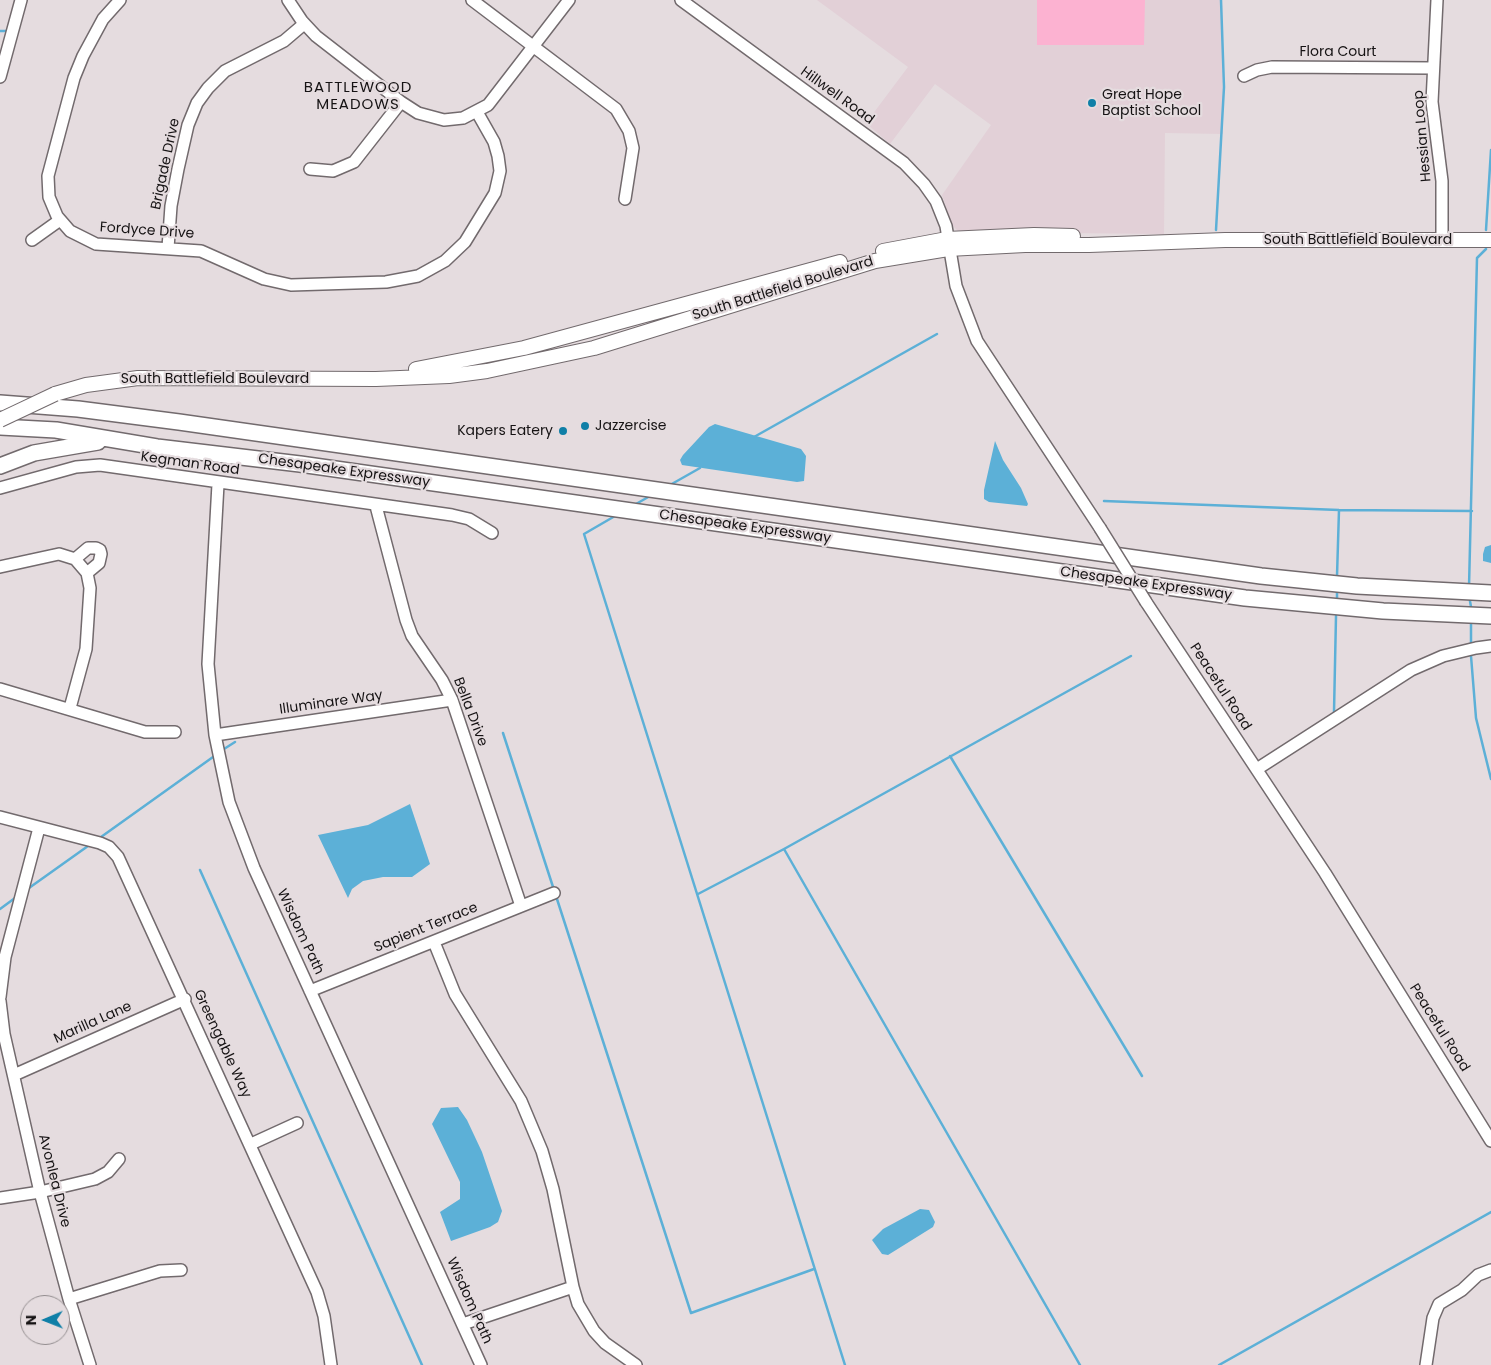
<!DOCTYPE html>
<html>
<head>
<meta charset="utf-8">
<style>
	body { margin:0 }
	#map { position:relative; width:1491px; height:1365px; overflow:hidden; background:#e5dcdf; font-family:Poppins,sans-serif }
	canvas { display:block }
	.north { position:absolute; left:20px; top:1295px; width:50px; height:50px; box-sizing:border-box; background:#e5dcdf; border:1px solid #928c8e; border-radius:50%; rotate:269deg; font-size:14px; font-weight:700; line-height:20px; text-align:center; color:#161314 }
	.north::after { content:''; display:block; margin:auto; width:18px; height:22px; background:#0f7fa7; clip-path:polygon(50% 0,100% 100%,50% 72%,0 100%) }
</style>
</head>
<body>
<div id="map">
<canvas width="1491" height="1365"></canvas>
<div class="north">N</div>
</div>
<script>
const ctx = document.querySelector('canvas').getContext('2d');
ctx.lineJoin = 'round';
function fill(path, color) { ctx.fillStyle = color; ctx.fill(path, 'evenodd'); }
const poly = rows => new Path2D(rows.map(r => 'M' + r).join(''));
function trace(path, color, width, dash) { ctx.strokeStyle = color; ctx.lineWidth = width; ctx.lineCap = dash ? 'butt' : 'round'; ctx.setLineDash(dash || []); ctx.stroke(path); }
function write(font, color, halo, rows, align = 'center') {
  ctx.font = font + ' Poppins,sans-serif'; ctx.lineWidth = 4.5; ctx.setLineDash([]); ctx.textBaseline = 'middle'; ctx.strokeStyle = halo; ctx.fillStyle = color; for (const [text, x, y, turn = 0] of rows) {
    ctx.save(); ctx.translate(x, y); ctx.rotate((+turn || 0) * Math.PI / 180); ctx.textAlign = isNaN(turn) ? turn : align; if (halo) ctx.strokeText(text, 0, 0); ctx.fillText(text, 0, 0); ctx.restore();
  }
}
const built = poly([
	[817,0,1222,0,1223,134,1165,133,1164,234,959,232,952,225,942,195,991,125,935,84,890,144,866,123,908,67]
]);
const green = poly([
	[1037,0,1145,0,1144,45,1037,45]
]);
const water = poly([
	[715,424,801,449,806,456,804,481,797,482,682,465,680,460,683,455,709,427],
	[995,441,1003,460,1021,488,1028,504,1027,506,989,502,984,499,984,490],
	[1491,545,1491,563,1483,561,1483,554,1485,547],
	[410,804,430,864,412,877,383,877,363,881,352,889,348,898,318,835,368,825],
	[458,1107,467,1120,482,1152,502,1211,498,1222,490,1227,451,1241,440,1212,460,1199,460,1182,432,1124,441,1108],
	[920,1209,929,1210,935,1222,933,1227,888,1255,882,1254,872,1240,883,1229]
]);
const stream = poly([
	[0,31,6,31],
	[1216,230,1224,87,1221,0],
	[1486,230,1491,150],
	[754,437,937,334],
	[670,485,700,468],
	[1104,501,1339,510,1472,511],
	[636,504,650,496],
	[615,516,584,534,845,1365],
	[1337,576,1339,510],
	[1469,587,1477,258,1486,249],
	[1337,600,1337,592],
	[1470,601,1471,607],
	[1471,624,1471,643],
	[1471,656,1476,718,1491,779],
	[1334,712,1336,616],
	[503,733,554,890],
	[224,749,235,742],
	[950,756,1142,1076],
	[101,837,213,757],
	[784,849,1080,1365],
	[200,870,422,1365],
	[29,888,88,846],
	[698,894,784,849,1131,656],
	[556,896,691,1313,814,1269],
	[0,909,15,898],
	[1219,1365,1491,1212]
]);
const minor = poly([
	[120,0,103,19,83,56,74,78,48,176,49,197,57,216,70,231,96,244,201,251,264,279,291,285,386,282,418,276,445,261,465,242,495,193,500,171,498,156,494,142,477,112],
	[288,0,302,21,316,36,401,102,418,113,444,120,463,118,488,105,569,0],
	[472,0,616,109,629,131,633,148,625,199],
	[681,0,904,163,924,184,936,201,946,226,956,286,977,341,1100,528],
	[1437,0,1432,102,1442,181,1442,240],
	[1244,76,1257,70,1272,67,1433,68],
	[0,77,21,0],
	[310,169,333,171,354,162,401,102],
	[32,240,60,220],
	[168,248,171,206,178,169,188,125,197,103,208,88,225,71,284,41,304,24],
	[218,484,208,664,215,735,229,802,254,868,481,1365],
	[0,488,76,467,100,465,452,515,469,519,492,533],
	[376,506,406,620,412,636,442,680,452,700,521,906],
	[75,559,88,548,96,548,100,550,101,554,99,563,87,573],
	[0,567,59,554,75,559,87,573,90,588,86,649,70,708],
	[1146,602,1325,873,1491,1141],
	[0,689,145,732,175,732],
	[215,735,452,700],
	[1257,769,1411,670,1443,656,1476,648,1491,646],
	[0,817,100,843,109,847,118,857,317,1292,324,1316,331,1365],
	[434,942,455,994,521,1101,542,1151,553,1189,573,1287,578,1304,594,1331,605,1343,636,1365],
	[310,991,554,893],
	[0,997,5,957,39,828],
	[0,1001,4,1034,40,1192,69,1299,90,1365],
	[14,1075,185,999],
	[251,1144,297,1123],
	[0,1198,40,1192,95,1179,108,1172,119,1159],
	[69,1299,160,1271,181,1270],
	[463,1324,573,1287],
	[1426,1365,1433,1318,1439,1304,1462,1290,1478,1275,1491,1270]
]);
const major = poly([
	[883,251,947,239,1034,235,1073,236],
	[416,369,524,348,840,262],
	[55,394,86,385,138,378,376,379,449,376,487,371,594,348,875,261,948,249,1025,245,1089,245,1225,240,1491,240]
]);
const highway = poly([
	[0,403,78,409,179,422,1261,576,1357,586,1491,593],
	[0,427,56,430,157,447,300,464,1245,598,1383,611,1491,616],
	[0,466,34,453,98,442]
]);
const minorBridge = poly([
	[1100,528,1146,602]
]);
const majorBridge = poly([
	[0,420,55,394]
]);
const markers = [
	[1092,103,5,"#0f7fa7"],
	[585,426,5,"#0f7fa7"],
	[563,431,5,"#0f7fa7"]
];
const streetNames = [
	["Flora Court",1338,52],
	["Hillwell Road",837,96,36],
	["Hessian Loop",1423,136,-95],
	["Brigade Drive",166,164,-78],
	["Fordyce Drive",147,231,4],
	["South Battlefield Boulevard",1358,240],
	["South Battlefield Boulevard",783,289,-17],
	["South Battlefield Boulevard",215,379],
	["Kegman Road",190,464,8],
	["Chesapeake Expressway",344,471,8],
	["Chesapeake Expressway",745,527,8],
	["Chesapeake Expressway",1146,584,8],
	["Peaceful Road",1220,687,57],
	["Illuminare Way",331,703,-8],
	["Bella Drive",470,712,69],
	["Sapient Terrace",426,928,-22],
	["Wisdom Path",300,932,65],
	["Marilla Lane",93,1023,-24],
	["Peaceful Road",1439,1028,58],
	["Greengable Way",222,1044,65],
	["Avonlea Drive",54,1181,76],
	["Wisdom Path",469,1301,66]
];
const poiNames = [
	["Great Hope",1102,95],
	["Baptist School",1102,111],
	["Jazzercise",595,426],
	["Kapers Eatery",553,431,"right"]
];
const neighbourhoodNames = [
	["BATTLEWOOD",358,88],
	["MEADOWS",358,105]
];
fill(built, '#e2d0d7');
fill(green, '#fcb2d1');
fill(water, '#5cb0d7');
trace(stream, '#5cb0d7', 2.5);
trace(minor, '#726a6d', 14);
trace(major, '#726a6d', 16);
trace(highway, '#726a6d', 18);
trace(minor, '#fff', 11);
trace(major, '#fff', 14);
trace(highway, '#fff', 15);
trace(minorBridge, '#726a6d', 14, []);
trace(majorBridge, '#726a6d', 16, []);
trace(minorBridge, '#fff', 11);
trace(majorBridge, '#fff', 14);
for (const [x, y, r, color] of markers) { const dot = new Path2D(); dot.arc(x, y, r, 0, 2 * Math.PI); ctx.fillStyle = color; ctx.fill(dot); trace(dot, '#e5dcdf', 2); }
write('14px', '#161314', '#e5dcdf', streetNames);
write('14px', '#161314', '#e5dcdf', poiNames, 'left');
ctx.letterSpacing = '1px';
write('15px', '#161314', '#e5dcdf', neighbourhoodNames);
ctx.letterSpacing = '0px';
</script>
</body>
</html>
